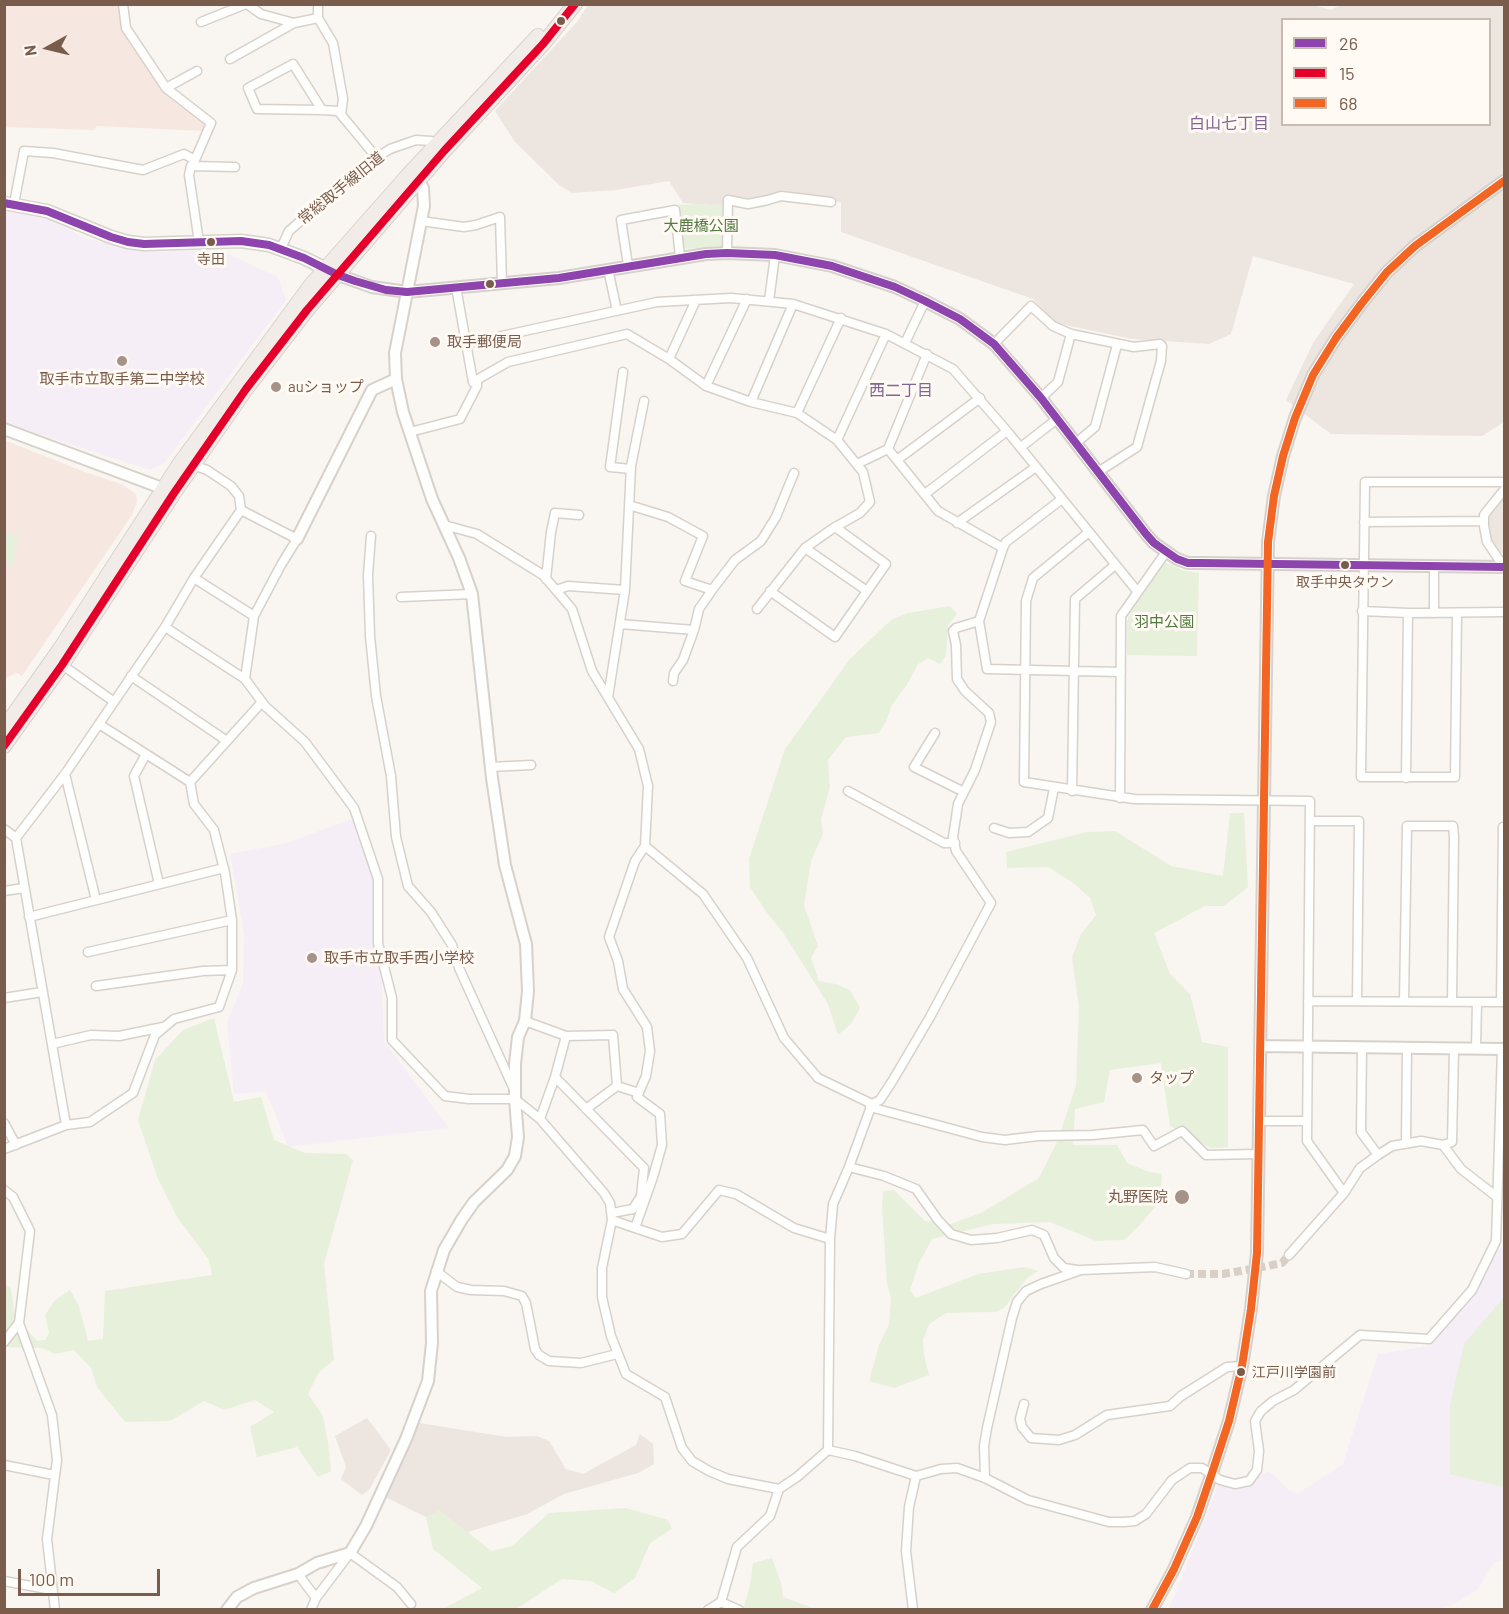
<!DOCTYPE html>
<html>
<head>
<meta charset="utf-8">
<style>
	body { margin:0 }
	#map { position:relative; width:1509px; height:1614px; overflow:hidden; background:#f9f5f0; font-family:Barlow,sans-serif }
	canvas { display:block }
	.frame { position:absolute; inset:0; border:6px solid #7a5c4d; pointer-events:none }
	.legend { position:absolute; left:1281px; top:18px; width:210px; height:108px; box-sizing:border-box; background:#fffaf3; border:2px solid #cabbb1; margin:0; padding:8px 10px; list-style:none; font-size:18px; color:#7a5c4d }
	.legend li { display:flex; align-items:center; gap:12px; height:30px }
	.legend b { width:30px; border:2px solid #cabbb1 }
	.north { position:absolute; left:18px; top:18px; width:60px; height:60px; -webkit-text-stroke:4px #fffaf3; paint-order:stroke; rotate:262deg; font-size:16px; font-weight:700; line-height:24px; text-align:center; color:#7a5c4d }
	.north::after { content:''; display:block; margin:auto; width:21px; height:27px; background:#7a5c4d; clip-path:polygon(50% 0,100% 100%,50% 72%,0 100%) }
	.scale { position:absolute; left:18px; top:1569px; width:142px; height:27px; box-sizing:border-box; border:3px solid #7a5c4d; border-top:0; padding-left:8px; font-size:18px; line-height:21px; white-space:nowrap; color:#7a5c4d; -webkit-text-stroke:4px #fffaf3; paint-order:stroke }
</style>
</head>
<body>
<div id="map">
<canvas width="1509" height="1614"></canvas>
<div class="frame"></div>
<ul class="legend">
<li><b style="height:8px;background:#8e44ad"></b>26</li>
<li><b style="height:8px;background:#e4002b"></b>15</li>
<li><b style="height:8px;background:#f26522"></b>68</li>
</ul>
<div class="north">N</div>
<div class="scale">100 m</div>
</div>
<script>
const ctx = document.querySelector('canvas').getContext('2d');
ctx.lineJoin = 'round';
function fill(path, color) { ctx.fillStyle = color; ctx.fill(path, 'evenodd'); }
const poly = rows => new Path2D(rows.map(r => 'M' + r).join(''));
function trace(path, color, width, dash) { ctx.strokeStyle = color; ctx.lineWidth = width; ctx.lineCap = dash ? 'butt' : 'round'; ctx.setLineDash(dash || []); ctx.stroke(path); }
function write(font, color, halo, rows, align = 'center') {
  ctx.font = font + ' Barlow,"Noto Sans JP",sans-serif'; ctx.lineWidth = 6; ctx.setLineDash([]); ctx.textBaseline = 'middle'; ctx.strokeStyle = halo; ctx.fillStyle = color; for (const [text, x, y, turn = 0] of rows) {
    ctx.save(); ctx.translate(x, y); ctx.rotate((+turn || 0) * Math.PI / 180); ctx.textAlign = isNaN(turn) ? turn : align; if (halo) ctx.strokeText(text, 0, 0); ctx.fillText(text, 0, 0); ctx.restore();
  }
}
const commercial = poly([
	[5,4,118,5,129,42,158,83,207,125,204,131,96,126,95,130,5,127],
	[4,440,85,472,121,484,136,494,137,501,132,515,22,676,17,673,5,678]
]);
const industrial = poly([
	[1310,4,1330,10,1343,4,1504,5,1504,422,1482,436,1331,434,1286,400,1313,343,1354,284,1253,256,1231,334,1209,344,1132,339,1056,323,1033,299,841,232,841,202,780,193,725,206,683,203,669,181,616,190,572,193,559,185,515,142,495,111,577,22,588,5],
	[1282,20,1490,20,1490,124,1282,124],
	[1504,499,1504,555,1496,548,1488,533,1488,521,1493,509],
	[367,1418,391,1450,369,1490,362,1495,341,1479,346,1467,335,1436],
	[413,1422,507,1437,537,1436,549,1441,566,1469,583,1474,636,1445,640,1434,653,1444,654,1464,638,1473,564,1494,527,1514,461,1534,385,1497]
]);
const education = poly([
	[5,212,48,217,85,238,131,249,159,252,217,249,278,277,286,300,165,462,150,470,5,423],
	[357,817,378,879,384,1041,449,1128,288,1147,266,1091,234,1094,227,1023,243,983,244,933,230,854,287,843],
	[1504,1248,1504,1558,1493,1564,1478,1589,1453,1605,1439,1609,1169,1610,1220,1480,1249,1481,1269,1471,1289,1490,1297,1494,1343,1464,1378,1354,1428,1346,1468,1303,1476,1293,1494,1252]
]);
const green = poly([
	[698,204,723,206,722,246,682,249,677,205],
	[5,533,19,537,13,565,5,563],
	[1164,562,1185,571,1199,573,1197,656,1127,655,1127,621,1135,603],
	[950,606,957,614,948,625,946,656,940,664,928,658,918,664,906,686,892,705,886,721,879,733,846,737,828,760,830,787,821,819,823,834,811,861,804,905,818,946,811,958,819,981,835,984,850,990,860,1008,851,1024,838,1035,828,1004,784,934,765,910,750,887,749,859,785,749,850,659,891,620,908,613],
	[1230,813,1244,813,1248,887,1224,906,1205,906,1154,933,1170,974,1190,994,1202,1042,1228,1047,1228,1147,1211,1148,1170,1126,1161,1063,1110,1070,1104,1102,1075,1109,1073,1145,1117,1145,1127,1163,1149,1172,1162,1174,1160,1201,1137,1228,1124,1240,1096,1241,1050,1222,993,1224,932,1239,919,1263,910,1290,916,1298,978,1274,1025,1267,1038,1271,1027,1278,1004,1308,995,1312,946,1313,929,1324,923,1340,924,1355,929,1375,894,1388,869,1381,879,1345,889,1325,891,1299,887,1283,882,1207,883,1191,894,1190,925,1221,951,1224,981,1213,1039,1178,1057,1142,1076,1085,1079,1007,1072,958,1081,934,1096,915,1090,898,1072,882,1048,867,1007,868,1006,852,1087,832,1115,831,1171,866,1223,876],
	[214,1018,234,1102,261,1097,274,1140,305,1153,346,1154,353,1160,324,1264,334,1360,319,1372,308,1394,323,1416,328,1442,331,1471,318,1477,297,1447,257,1457,250,1427,274,1412,255,1400,224,1410,204,1401,170,1421,125,1422,97,1387,91,1368,74,1350,55,1354,42,1348,5,1347,4,1283,11,1289,15,1317,37,1341,45,1340,49,1333,45,1315,55,1300,70,1290,79,1306,88,1341,103,1339,105,1291,212,1275,209,1260,177,1217,158,1179,138,1120,155,1060,183,1030],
	[1504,1297,1504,1487,1450,1474,1450,1405,1464,1344],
	[626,1508,668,1520,672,1529,650,1543,635,1578,614,1593,591,1581,562,1579,516,1609,443,1609,482,1588,433,1549,426,1517,440,1510,491,1551,512,1546,549,1513],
	[772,1558,781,1583,783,1597,816,1609,743,1609,750,1586,753,1563]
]);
const minorTunnel = poly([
	[1186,1274,1223,1274,1257,1268,1282,1263,1289,1255]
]);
const minor = poly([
	[247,4,261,14,294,23],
	[318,18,318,4],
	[201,22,246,4],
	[230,59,294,23,318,18,333,43,343,99,341,114],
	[166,88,197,71],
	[322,110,293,64,248,88,257,109,322,110,338,111,377,158],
	[193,163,191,166,235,167],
	[191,166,189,175,199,242],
	[14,204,24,151,53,153,143,170,184,154,195,160,211,123,166,88,126,28,123,4],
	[421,221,464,227,476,225,500,217,502,283],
	[281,248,289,231,364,166,390,149,416,140,431,141,438,145],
	[727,253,728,200,748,204,768,200,781,196,831,202],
	[628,265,621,220,675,210,680,257],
	[608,269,617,311],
	[456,287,473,382,508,362,627,334,669,359,706,386,751,402,797,413,837,440,863,472,870,502,860,513,832,529,805,548,757,609],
	[769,301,775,255],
	[905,343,925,301],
	[465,344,657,302,731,298,793,304,886,334,953,369,1007,431,1137,591],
	[994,344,1031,306,1053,326,1071,334,1134,347,1160,344,1162,346,1161,361,1137,447,1098,472],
	[669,359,696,300],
	[623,372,610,467,631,469],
	[706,386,747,299],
	[1041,398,1058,382,1071,334],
	[751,402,793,304],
	[797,413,841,318],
	[410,432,460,419,477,386,477,380],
	[837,440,886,334],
	[1076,443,1095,427,1117,345],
	[1021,447,1057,419],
	[888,449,938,511,1003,548],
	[897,460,980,398],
	[857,464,888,449,927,354],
	[193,465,207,470,231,486,239,496,241,510],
	[1504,490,1487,511,1484,515,1484,526,1487,542,1500,561,1504,563],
	[925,494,1007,431],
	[1062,499,1006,542,1003,548,979,621,987,669,1121,672],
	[629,505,668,517,703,536,685,581,712,590,735,560,761,541,776,517,794,473],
	[1364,522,1484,521],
	[957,523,1036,467],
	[444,525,477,534,543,575,572,609,592,671,639,749,648,786,645,846,703,894,747,958,784,1038,818,1078,872,1104,849,1167,833,1204,830,1239,828,1450],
	[1089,532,1033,578,1026,601,1024,782,1134,799,1310,801,1307,1141,1344,1193,1360,1168,1378,1155,1392,1146,1421,1141,1443,1145,1461,1169,1497,1197],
	[371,536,368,575,370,636,376,696,391,776,396,837,408,886,431,912,452,945,459,968,513,1087],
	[805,548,867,591],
	[1434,567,1434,613],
	[194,578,254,616],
	[546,579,551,532,555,513,579,515],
	[556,590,568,586,625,590,631,466,644,401],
	[770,591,835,637,886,564,835,527],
	[401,597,472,594],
	[1362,611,1408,613,1504,612],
	[1457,613,1455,777,1361,777,1365,482,1504,482],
	[620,624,694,630],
	[165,627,245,679],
	[58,662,113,701],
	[131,676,227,741],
	[673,681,674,673,683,660,694,630,699,609,712,590],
	[608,697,625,590],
	[99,724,190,782],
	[935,733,914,767,964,792],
	[146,754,134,776,159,884],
	[490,767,531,765],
	[65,774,96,900],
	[1406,778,1408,613],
	[848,791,944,843,955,843],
	[1072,791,1075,599,1115,565],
	[1120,798,1121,616,1166,552],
	[1310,821,1359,821,1357,1001],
	[994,828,1009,833,1028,832,1048,818,1054,788],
	[4,829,16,838,65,774,165,627,194,578,241,510,297,539,281,565,254,616,245,679,265,706,305,742,354,808,378,879,378,943,392,998,392,1040,445,1096,469,1099,515,1099,540,1119,604,1193,610,1203,612,1220,602,1268,602,1297,611,1336,626,1374,665,1397,682,1448,692,1461,709,1471,728,1479,779,1489,797,1477,828,1450,855,1456,916,1476,941,1469,957,1468,985,1478,1028,1500,1109,1522,1124,1522,1135,1521,1146,1514,1172,1480,1190,1468,1202,1468,1220,1480,1235,1484,1249,1481,1257,1470,1259,1451,1255,1421,1261,1411,1273,1401,1294,1390,1360,1335,1429,1339,1472,1290,1496,1241,1502,1049],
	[16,838,66,1125],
	[4,891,24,888],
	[29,917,224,868],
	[88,952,232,920],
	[96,986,203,971,232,970],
	[4,998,42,992],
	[1308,1001,1504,1002],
	[1404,1001,1407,826,1453,826,1454,837,1452,1001],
	[1501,1002,1503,827,1504,827],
	[525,1021,566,1036,555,1077,540,1119],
	[566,1036,613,1035,617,1086,586,1109],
	[52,1044,91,1035,119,1036,163,1027],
	[1362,1047,1361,1132,1378,1155],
	[1476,1049,1477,1002],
	[555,1077,644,1168,641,1196,633,1209,612,1213],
	[617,1086,639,1093],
	[872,1104,880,1100,893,1080,930,1017,991,903,956,851,953,837,958,804,975,770,991,722,989,713,965,691,957,679,956,645,953,631,956,628,979,621],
	[870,1107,982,1137,1005,1140,1038,1136,1093,1135,1143,1130,1154,1146,1182,1131,1206,1155,1259,1154],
	[1259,1121,1307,1121],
	[4,1123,16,1145],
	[1406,1142,1407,1048],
	[1443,1145,1452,1142,1454,1049],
	[4,1149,66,1125,90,1122,133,1093,155,1035,174,1019,219,1007,232,970,232,920,225,873,214,830,194,804,190,782,262,702],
	[849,1167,884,1176,916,1189,938,1220,951,1234,971,1240,997,1238,1032,1230,1044,1235,1054,1258,1064,1268,1077,1270],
	[4,1190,13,1197,30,1231,19,1323,52,1415,57,1460,47,1539,55,1610],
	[612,1220,635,1228,653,1177,662,1145,660,1114,637,1097,646,1076,650,1051,647,1027,623,989,618,961,609,937,635,861,645,846],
	[635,1228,662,1237,682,1234,719,1190,736,1194,794,1228,830,1239],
	[1289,1255,1344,1193],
	[436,1271,457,1287,471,1290,504,1291,522,1296,526,1303,535,1349,539,1355,549,1361,581,1363,617,1354],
	[4,1342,19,1323],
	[1024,1404,1020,1419,1022,1427,1031,1438,1059,1440,1075,1435,1107,1415,1170,1406,1181,1396,1227,1367,1242,1366],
	[4,1465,54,1475],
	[985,1478,984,1446,987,1428,1012,1318,1017,1302,1026,1291,1041,1284,1081,1270,1155,1267,1186,1274],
	[298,1574,316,1598,311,1610],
	[4,1581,52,1590],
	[316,1598,350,1553,397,1587,411,1604],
	[721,1602,739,1610],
	[708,1610,721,1602,737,1547,770,1516,779,1489],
	[913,1610,906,1551,909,1507,916,1476]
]);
const tertiary = poly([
	[338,275,372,287,407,292,559,278,706,254,727,253,775,255,832,266,895,287,925,301,960,319,994,344,1041,398,1146,534,1154,543,1177,559,1188,563,1199,563,1504,567],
	[4,429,170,491],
	[297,539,372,390,396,379],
	[1260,1046,1504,1049],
	[227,1610,237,1597,254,1588,298,1574,317,1563,350,1553,366,1526,406,1439,428,1381,432,1343,431,1291,444,1250,462,1219,474,1202,507,1170,515,1156,518,1137,515,1099,515,1064,518,1037,525,1021,528,991,526,944,505,865,492,778,472,594,459,558,432,499,403,412,396,379,395,353,424,206,423,188,418,181],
	[1152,1610,1174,1569,1197,1517,1212,1473,1229,1421,1242,1366,1251,1309,1257,1253,1268,542,1274,496,1283,456,1295,418,1313,375,1336,338,1362,303,1387,272,1415,246,1504,181]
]);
const secondary = poly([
	[4,203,47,211,111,237,128,242,144,244,241,241,269,245,304,258,332,272]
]);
const trunk = poly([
	[4,728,60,649,178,466,311,285,409,174,538,36],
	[4,746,62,665,174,493,246,389,307,310,444,151,543,44,575,4]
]);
const bus1 = poly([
	[4,203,47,211,111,237,128,242,144,244,241,241,269,245,304,258,338,275,355,281,386,290,407,292,559,278,706,254,727,253,775,255,832,266,895,287,925,301,960,319,994,344,1041,398,1146,534,1154,543,1177,559,1188,563,1199,563,1504,567]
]);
const bus2 = poly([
	[4,746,62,665,174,493,246,389,307,310,444,151,543,44,575,4]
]);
const bus3 = poly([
	[1152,1610,1174,1569,1197,1517,1212,1473,1229,1421,1242,1366,1251,1309,1257,1253,1268,542,1274,496,1283,456,1295,418,1313,375,1336,338,1362,303,1387,272,1415,246,1504,181]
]);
const markers = [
	[561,21,5,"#7a5c4d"],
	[211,242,5,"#7a5c4d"],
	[490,284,5,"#7a5c4d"],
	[435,342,6,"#a69286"],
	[122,361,6,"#a69286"],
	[276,387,6,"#a69286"],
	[1345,565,5,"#7a5c4d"],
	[312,958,6,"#a69286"],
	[1137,1078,6,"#a69286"],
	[1182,1197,8,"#a69286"],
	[1241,1372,5,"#7a5c4d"]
];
const busNames = [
	["寺田",211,259],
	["取手中央タウン",1345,582],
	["江戸川学園前",1252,1372,"left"]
];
const streetNames = [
	["常総取手線旧道",341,188,-39]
];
const parkNames = [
	["大鹿橋公園",701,226],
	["羽中公園",1164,622]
];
const poiNames = [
	["取手郵便局",447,342],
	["取手市立取手第二中学校",122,379,"center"],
	["auショップ",288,387],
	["取手市立取手西小学校",324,958],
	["タップ",1149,1078],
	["丸野医院",1168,1197,"right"]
];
const neighbourhoodNames = [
	["白山七丁目",1229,124],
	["西二丁目",901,391]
];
fill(commercial, '#f6e8e1');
fill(industrial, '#ede5e0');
fill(education, '#f6eef6');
fill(green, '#e7f0db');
trace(minorTunnel, '#d9cfc7', 8, [8, 4]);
trace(minor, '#d7d1cb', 11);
trace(tertiary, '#d7d1cb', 14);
trace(secondary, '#d9d2cb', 15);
trace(trunk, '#dad1cc', 16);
trace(minor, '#fefefd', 8);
trace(tertiary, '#fefefd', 10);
trace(secondary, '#fefefd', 12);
trace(trunk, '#f2ece8', 14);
trace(bus1, '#8e44ad', 8);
trace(bus2, '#e4002b', 8);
trace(bus3, '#f26522', 8);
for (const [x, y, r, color] of markers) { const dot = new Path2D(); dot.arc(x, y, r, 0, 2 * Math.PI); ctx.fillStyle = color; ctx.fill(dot); trace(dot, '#fffaf3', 2); }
write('14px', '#7a5c4d', '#fffaf3', busNames);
write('15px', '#7a5c4d', '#fffaf3', streetNames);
write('15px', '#537a41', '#fffaf3', parkNames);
write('15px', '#7a5c4d', '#fffaf3', poiNames, 'left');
write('16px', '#846695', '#fffaf3', neighbourhoodNames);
</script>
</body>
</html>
